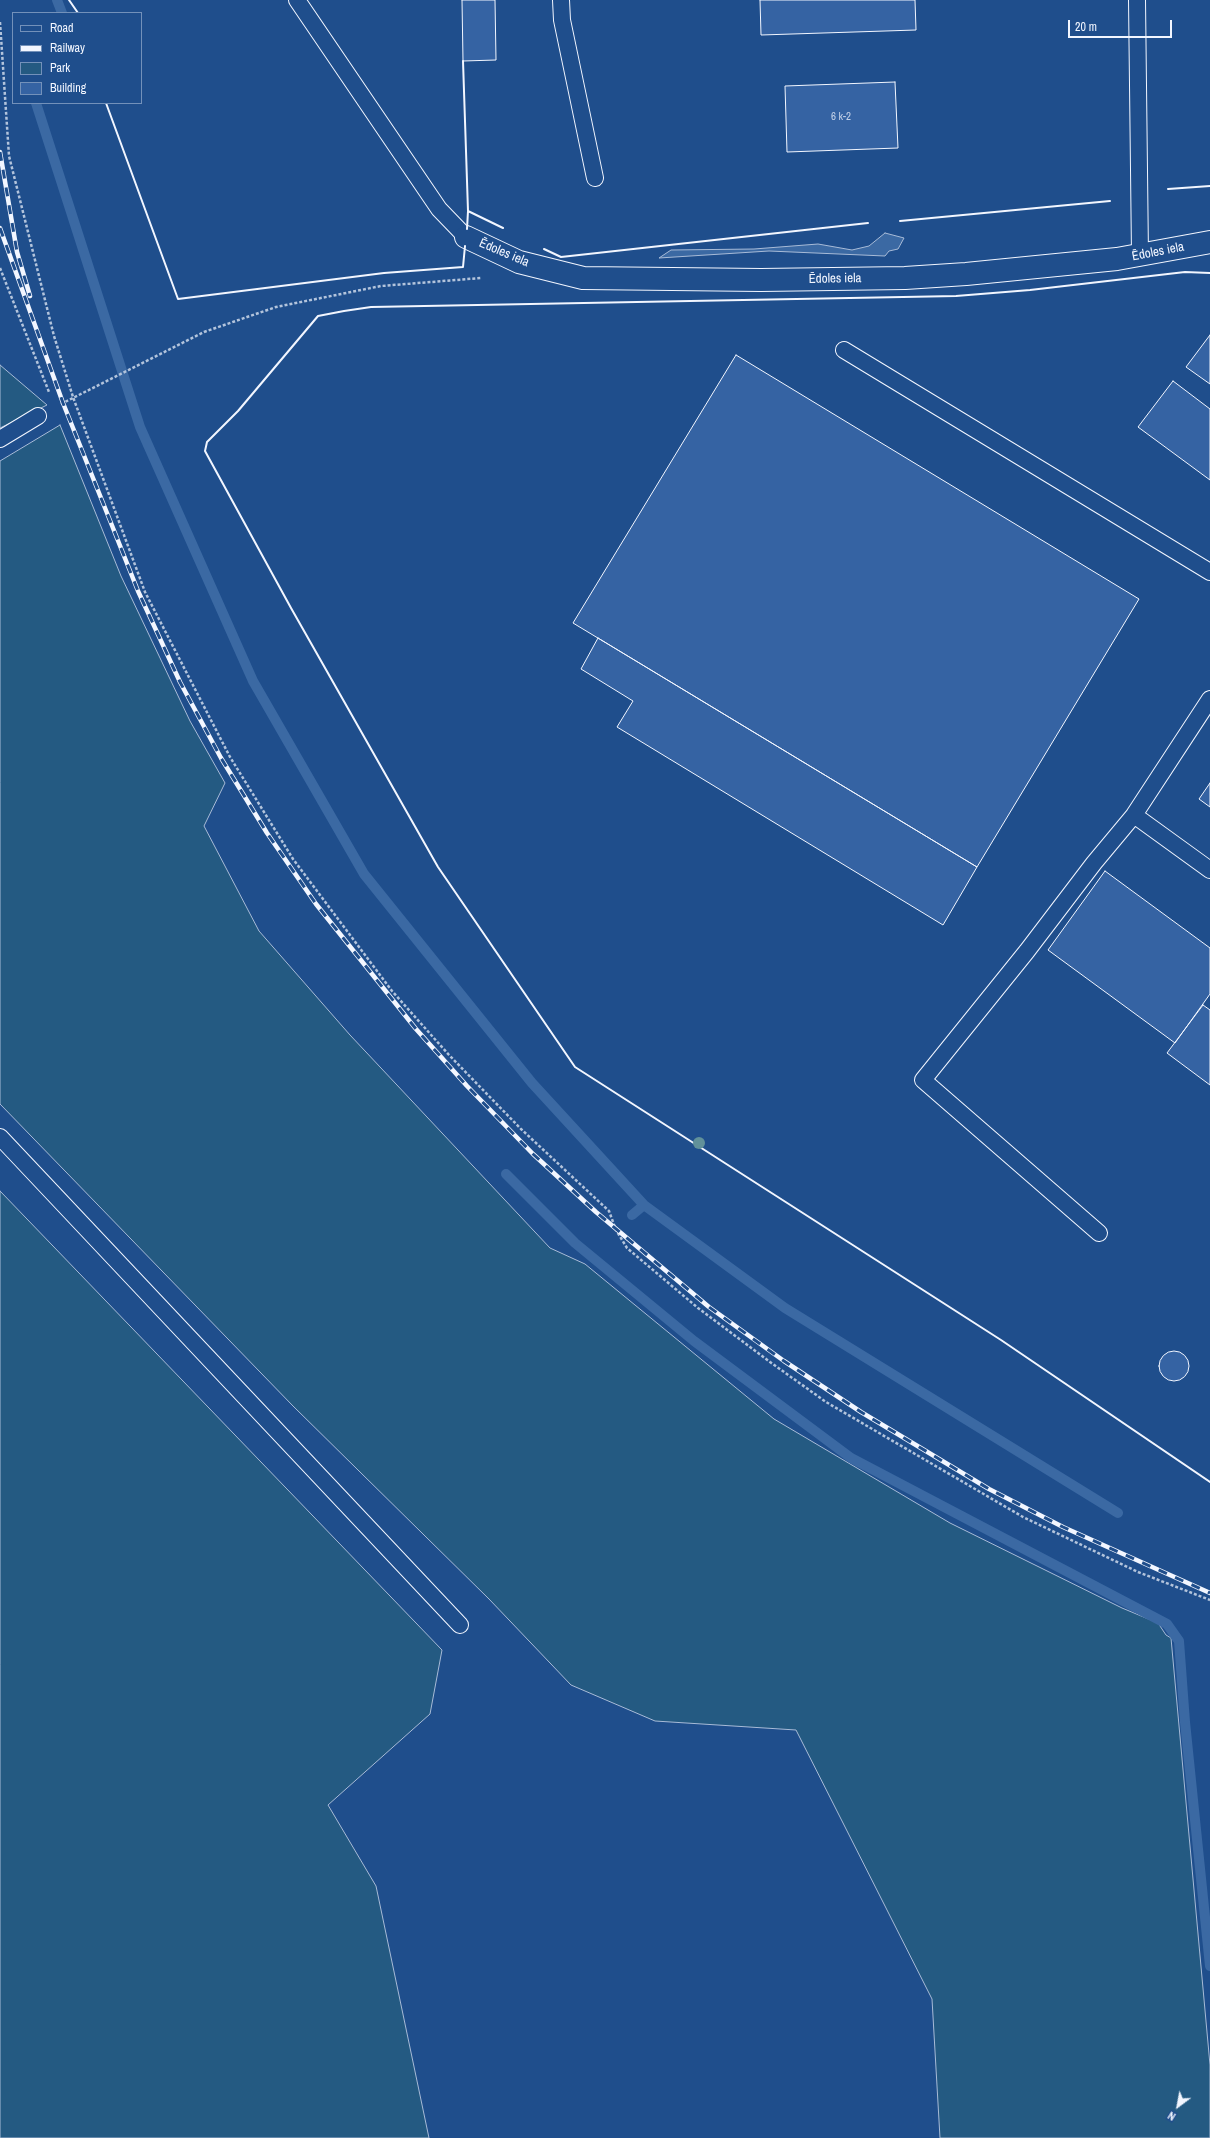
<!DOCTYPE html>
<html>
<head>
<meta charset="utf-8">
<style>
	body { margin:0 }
	#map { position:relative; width:1210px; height:2138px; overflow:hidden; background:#1f4e8c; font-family:"Archivo Narrow",sans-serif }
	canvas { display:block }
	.legend { position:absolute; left:12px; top:12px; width:130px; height:92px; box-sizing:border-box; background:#1f4e8c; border:1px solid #7391ba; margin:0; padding:5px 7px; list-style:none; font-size:12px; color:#f2f6ff }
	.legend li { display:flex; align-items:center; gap:8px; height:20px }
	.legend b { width:20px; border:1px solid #7391ba }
	.north { position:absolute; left:1158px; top:2086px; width:40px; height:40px; -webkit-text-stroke:3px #1f4e8c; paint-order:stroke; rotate:212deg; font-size:11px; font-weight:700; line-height:16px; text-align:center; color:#f2f6ff }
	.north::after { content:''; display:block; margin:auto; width:14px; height:18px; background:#f2f6ff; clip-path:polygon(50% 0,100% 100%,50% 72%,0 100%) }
	.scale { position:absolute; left:1068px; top:20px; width:104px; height:18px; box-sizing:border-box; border:2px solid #f2f6ff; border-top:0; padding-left:5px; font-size:12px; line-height:14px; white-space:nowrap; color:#f2f6ff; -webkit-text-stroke:3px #1f4e8c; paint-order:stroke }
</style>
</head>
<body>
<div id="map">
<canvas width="1210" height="2138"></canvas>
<ul class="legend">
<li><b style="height:5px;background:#1f4e8c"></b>Road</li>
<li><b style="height:5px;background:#f2f6ff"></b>Railway</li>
<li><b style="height:11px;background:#245a82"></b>Park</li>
<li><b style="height:11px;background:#3563a3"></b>Building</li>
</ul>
<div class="north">N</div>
<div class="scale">20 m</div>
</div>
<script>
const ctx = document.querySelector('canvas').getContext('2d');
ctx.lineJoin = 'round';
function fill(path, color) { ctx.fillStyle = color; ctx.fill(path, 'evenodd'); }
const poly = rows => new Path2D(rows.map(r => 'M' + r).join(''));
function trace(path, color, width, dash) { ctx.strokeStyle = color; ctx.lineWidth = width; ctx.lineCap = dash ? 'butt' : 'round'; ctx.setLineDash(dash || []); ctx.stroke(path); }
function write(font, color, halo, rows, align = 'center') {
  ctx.font = font + ' "Archivo Narrow",sans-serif'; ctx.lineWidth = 3; ctx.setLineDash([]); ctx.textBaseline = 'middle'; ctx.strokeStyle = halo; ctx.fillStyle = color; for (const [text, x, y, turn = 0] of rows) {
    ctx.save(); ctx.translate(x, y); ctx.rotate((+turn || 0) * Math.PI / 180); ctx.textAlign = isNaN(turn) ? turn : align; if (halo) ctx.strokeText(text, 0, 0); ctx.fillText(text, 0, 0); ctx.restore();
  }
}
const green = poly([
	[0,365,47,405,0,428,0,365],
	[60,425,121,576,190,721,225,783,204,826,259,931,350,1035,550,1248,585,1264,774,1419,950,1523,1122,1608,1158,1623,1166,1635,1171,1638,1210,2065,1210,2138,940,2138,932,1999,796,1730,655,1721,571,1685,489,1599,293,1406,0,1104,0,461,60,425],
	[0,1191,442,1650,430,1714,328,1805,376,1886,429,2138,0,2138,0,1191]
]);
const water = poly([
	[885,233,904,238,898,249,889,251,885,256,769,251,659,258,671,250,754,249,818,244,852,250,869,246,885,233]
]);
const stream = poly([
	[57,0,62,13],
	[36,103,140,427,253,681,364,874,532,1083,644,1205],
	[506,1174,575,1243,694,1341,851,1458,1167,1624,1179,1641,1185,1722,1210,1966],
	[632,1215,644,1205,785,1308,1118,1513]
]);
const building = poly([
	[462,0,495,0,496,60,463,61,462,0],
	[760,0,915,0,916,30,761,35,760,0],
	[895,82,898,148,787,152,785,86,895,82],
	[1210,335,1210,384,1186,367,1210,335],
	[736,355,1139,599,977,867,573,623,736,355],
	[1173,381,1210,409,1210,480,1138,427,1173,381],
	[598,638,977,867,943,925,617,727,633,701,581,669,598,638],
	[1210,783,1210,807,1199,799,1210,783],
	[1105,871,1210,948,1210,994,1175,1043,1048,950,1105,871],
	[1203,1005,1210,1010,1210,1085,1167,1053,1203,1005],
	'1159 1366a15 15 0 1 1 30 0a15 15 0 1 1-30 0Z'
]);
const path = poly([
	[0,22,9,156,54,336,73,397,145,592,230,757,293,859,392,991,449,1055,521,1129,609,1211,616,1230,627,1248,698,1308,770,1362,826,1402,1023,1517,1138,1572,1210,1600],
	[0,268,49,392],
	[61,404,204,332,276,307,381,286,481,278]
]);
const service = poly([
	[297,0,439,209,466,237],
	[561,0,562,20,595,178],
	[1137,0,1140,255],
	[844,350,1210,572],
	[0,439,38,416],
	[1134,815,1210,870],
	[0,1137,460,1625],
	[1099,1233,923,1080,1027,951,1094,863,1134,815,1210,699]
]);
const minor = poly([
	[466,237,519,262,583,278,761,280,905,278,966,274,1117,259,1210,242]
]);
const rail = poly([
	[0,152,17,252,30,296],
	[0,228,63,403,111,523,138,591,180,682,221,758,267,833,316,904,416,1029,467,1086,533,1154,596,1212,709,1307,784,1361,861,1412,989,1489,1063,1527,1210,1593]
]);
const wall = poly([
	[69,0,78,13],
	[463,61,468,211,503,228],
	[106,103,178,299,384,273,463,267,465,246],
	[1168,189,1210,186],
	[900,221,1110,201],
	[467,229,468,211],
	[544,249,561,257,868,223],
	[1210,273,1185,272,1030,290,956,296,371,307,344,311,318,316,238,411,207,442,205,451,291,608,438,867,575,1067,1001,1340,1210,1482]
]);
const trees = [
	[699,1143]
];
const numberNames = [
	["6 k-2",841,117]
];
const streetNames = [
	["Ēdoles iela",1158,252,-11],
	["Ēdoles iela",504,253,23],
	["Ēdoles iela",835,279,-1]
];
fill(green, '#245a82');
trace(green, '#a8bbd7', 1);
fill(water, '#3b69a3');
trace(water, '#a8bbd7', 1);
trace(stream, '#3b69a3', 10);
fill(building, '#3563a3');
trace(building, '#f2f6ff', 1);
trace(service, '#f2f6ff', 18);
trace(minor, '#f2f6ff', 24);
trace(path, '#b3c4dc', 2.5, [3, 2]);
trace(service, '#1f4e8c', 16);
trace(minor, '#1f4e8c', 22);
trace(rail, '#f2f6ff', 4.5);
trace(rail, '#1f4e8c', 3, [9]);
trace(wall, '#f2f6ff', 2);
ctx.fillStyle = '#61919a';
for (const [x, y] of trees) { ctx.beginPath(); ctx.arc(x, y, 6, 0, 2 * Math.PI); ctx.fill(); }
write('11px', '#c3d1e8', null, numberNames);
write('13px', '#f2f6ff', '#1f4e8c', streetNames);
</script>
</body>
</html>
